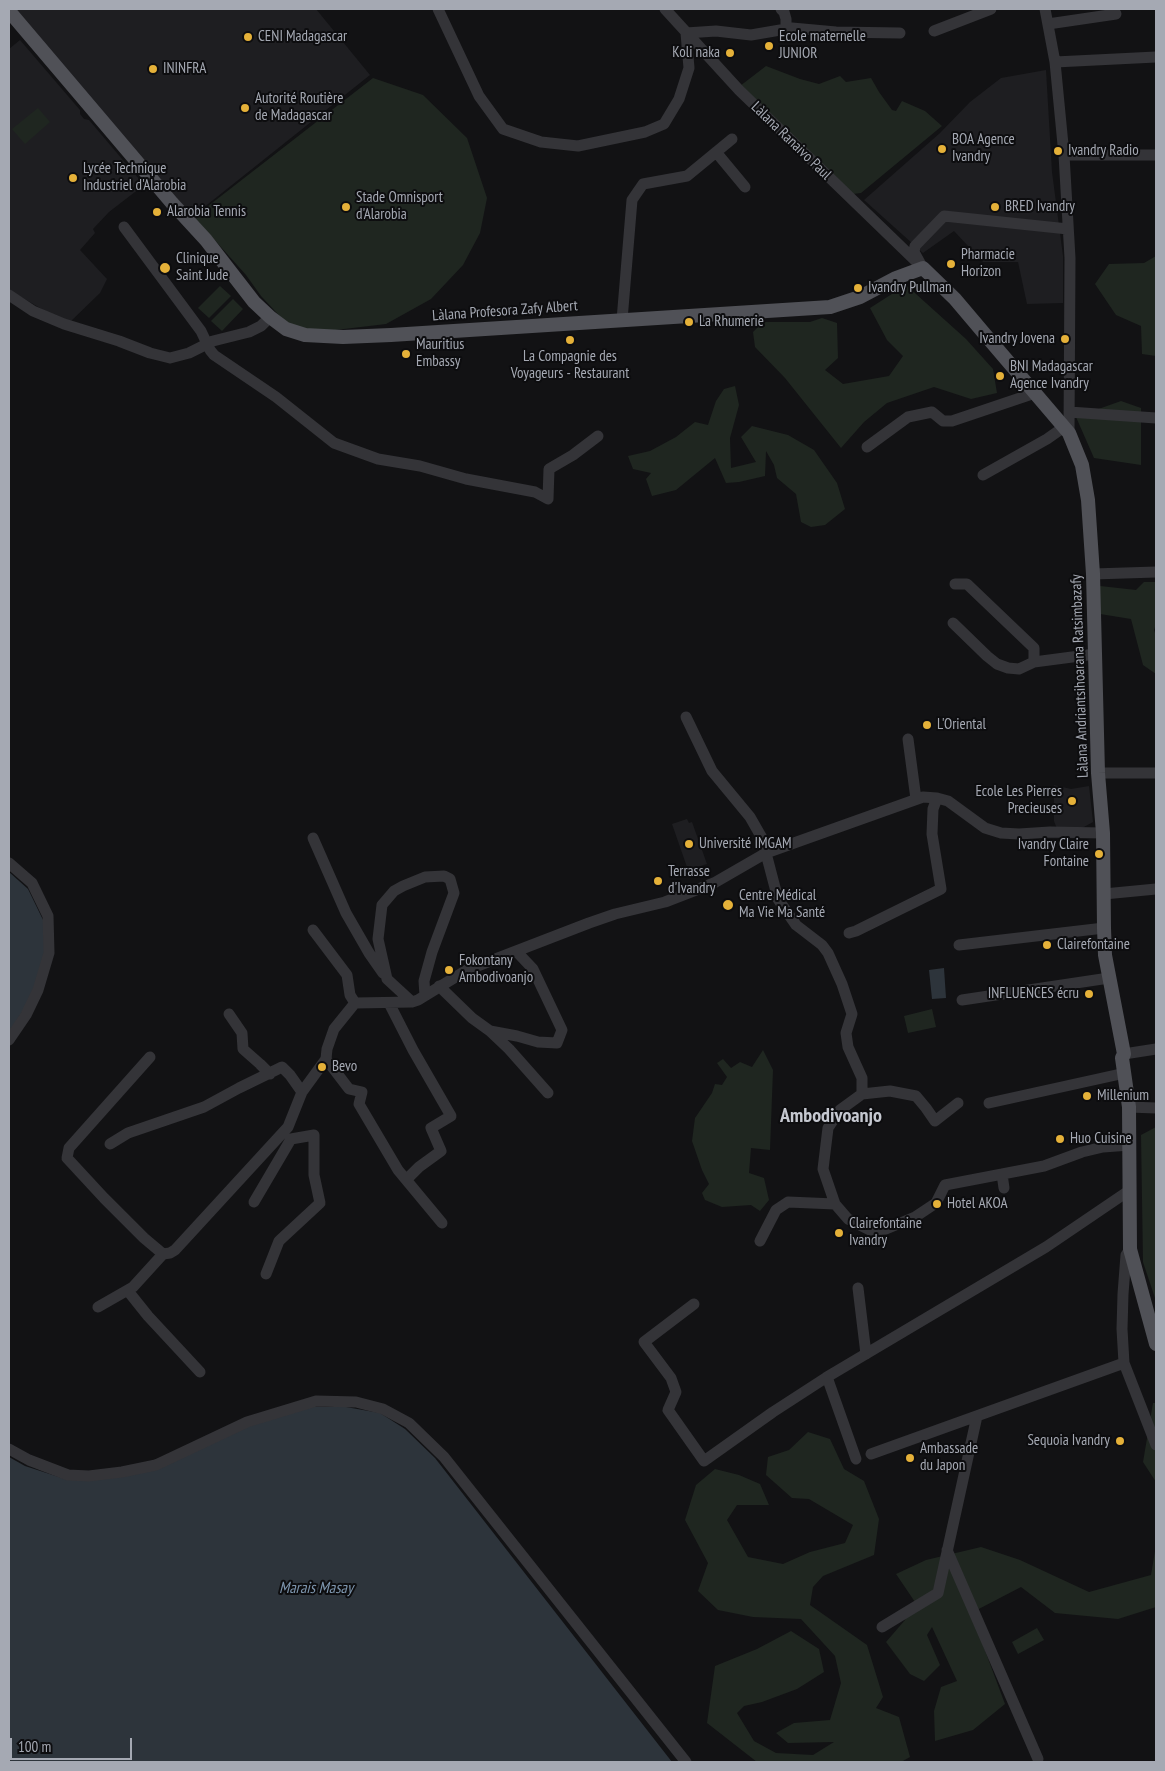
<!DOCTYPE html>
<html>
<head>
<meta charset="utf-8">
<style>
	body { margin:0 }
	#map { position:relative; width:1165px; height:1771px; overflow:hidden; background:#121214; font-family:"PT Sans Narrow",sans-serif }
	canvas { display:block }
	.frame { position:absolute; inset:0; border:10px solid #a5a9b3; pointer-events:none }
	.scale { position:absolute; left:10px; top:1738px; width:122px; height:22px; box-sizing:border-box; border:2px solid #a5a9b3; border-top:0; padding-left:6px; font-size:15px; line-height:18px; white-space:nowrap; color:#a5a9b3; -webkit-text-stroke:4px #0d0d0f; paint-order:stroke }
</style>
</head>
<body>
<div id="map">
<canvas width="1165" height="1771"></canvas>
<div class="frame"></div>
<div class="scale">100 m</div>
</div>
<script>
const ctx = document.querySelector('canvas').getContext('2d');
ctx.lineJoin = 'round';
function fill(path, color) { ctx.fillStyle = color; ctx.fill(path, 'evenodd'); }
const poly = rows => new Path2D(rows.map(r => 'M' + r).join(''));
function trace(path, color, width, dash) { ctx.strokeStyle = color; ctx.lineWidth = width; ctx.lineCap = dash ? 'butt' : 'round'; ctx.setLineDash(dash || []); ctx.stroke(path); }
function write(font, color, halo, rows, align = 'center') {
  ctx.font = font + ' "PT Sans Narrow",sans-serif'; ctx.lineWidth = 4; ctx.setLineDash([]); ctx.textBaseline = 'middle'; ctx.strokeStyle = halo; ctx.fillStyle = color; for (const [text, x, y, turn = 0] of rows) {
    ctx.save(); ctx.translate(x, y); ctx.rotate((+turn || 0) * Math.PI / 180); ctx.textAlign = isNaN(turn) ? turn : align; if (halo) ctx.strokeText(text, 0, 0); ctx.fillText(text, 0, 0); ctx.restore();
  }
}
const built = poly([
	[13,9,316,9,370,75,193,216,86,102],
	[20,40,80,110,80,114,84,119,89,120,144,185,109,212,93,229,95,233,80,250,107,279,100,293,70,322,59,319,9,290,9,49],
	[1046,70,1052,172,1063,256,1063,303,1027,304,1018,262,983,262,954,231,923,253,864,200,940,133,970,102,1001,78],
	[1054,785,1071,789,1089,786,1093,822,1082,828,1057,829,1054,821],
	[687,819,689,823,692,822,707,864,688,870,672,824]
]);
const green = poly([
	[766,66,800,79,819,84,840,76,846,82,871,78,879,92,892,110,896,111,902,101,925,111,942,126,861,193,853,194,740,86],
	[373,78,423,95,467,138,487,198,480,233,463,265,431,299,386,324,319,332,288,325,261,296,246,275,194,217],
	[38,108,50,122,25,144,12,129],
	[1156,256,1156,356,1142,354,1141,326,1116,315,1095,284,1109,264,1144,263],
	[906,285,966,339,993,369,997,393,971,399,934,387,887,403,864,422,841,448,785,378,755,347,753,332,763,322,810,322,822,318,837,323,838,358,825,370,843,384,889,376,903,356,887,340,870,308],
	[220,286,231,296,209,318,198,308],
	[233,299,243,309,222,331,211,321],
	[735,386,739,405,730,438,731,468,756,462,741,437,752,426,788,435,814,450,837,483,845,509,825,525,811,527,801,522,796,494,777,478,774,465,766,451,765,476,739,482,726,483,715,458,676,490,652,496,646,479,651,473,633,469,628,456,650,451,676,437,695,422,708,425,716,401,724,389],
	[1121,401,1141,408,1141,465,1094,458,1076,417],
	[1144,582,1156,582,1156,624,1154,630,1156,636,1156,674,1143,665,1131,619,1100,614,1100,586,1136,590],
	[932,1009,936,1027,908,1033,904,1016],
	[763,1050,773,1070,770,1150,751,1148,749,1173,764,1178,769,1200,760,1211,751,1205,722,1207,705,1200,702,1193,709,1184,702,1170,692,1141,695,1118,712,1093,715,1084,722,1085,727,1077,717,1063,723,1059,731,1068,740,1062,752,1067],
	[1156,1127,1156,1301,1143,1262,1141,1135],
	[1153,1403,1156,1403,1156,1482,1143,1462],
	[808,1432,830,1439,844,1469,864,1481,879,1519,874,1555,823,1576,813,1587,810,1605,867,1645,883,1697,876,1708,899,1717,910,1757,901,1762,757,1762,707,1723,715,1666,757,1649,791,1631,819,1649,824,1672,797,1689,762,1702,744,1706,737,1713,754,1741,776,1753,813,1755,834,1742,788,1743,776,1733,794,1723,830,1720,841,1683,835,1656,801,1619,753,1617,718,1610,698,1591,708,1563,685,1520,696,1485,715,1469,739,1475,760,1484,769,1505,737,1505,727,1520,748,1557,783,1564,810,1552,845,1543,853,1525,809,1499,792,1498,766,1475,768,1457,789,1450],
	[1156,1545,1156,1607,1118,1619,1055,1613,1021,1587,971,1613,1005,1704,973,1730,935,1741,934,1711,941,1687,957,1681,932,1627,927,1635,940,1665,924,1681,910,1674,886,1642,905,1620,915,1602,896,1574,926,1560,981,1547,1020,1560,1089,1592,1151,1575],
	[1037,1628,1044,1640,1018,1654,1012,1642]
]);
const water = poly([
	[9,872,28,889,44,922,45,959,34,994,9,1032],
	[944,968,946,998,932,999,929,970],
	[312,1407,346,1407,380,1413,405,1429,435,1458,672,1762,9,1762,9,1457,25,1466,65,1479,106,1477,243,1428]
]);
const minor = poly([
	[438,9,479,96,503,129,541,142,578,146,645,132,664,124,679,99,689,68,686,33],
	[665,9,739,90,923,268],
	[781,9,784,12,786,19,786,29],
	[1045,9,1055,62,1064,155,1070,258,1069,433],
	[1048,24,1116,14],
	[934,31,991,9],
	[686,33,716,31,751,35,792,28,836,32,900,33],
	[1055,62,1156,57],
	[716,152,745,187],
	[1064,155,1156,155],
	[124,227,201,331,210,350,214,355,276,397,334,443,378,459,420,466,466,479,535,492,548,499,549,469,573,455,598,436],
	[920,263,914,252,915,246,944,216,1068,229],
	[9,295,33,311,64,324,119,341,150,353,170,358,189,353,213,341,249,332,261,326,270,317],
	[622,320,632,200,643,184,687,176,732,139],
	[1069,412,1156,418],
	[867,447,908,417,932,412,943,421,952,421,1035,393],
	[983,475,1047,439,1064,427],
	[1093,574,1156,572],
	[955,584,967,584,1034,648,1034,662,1095,654],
	[953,623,987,656,997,664,1008,668,1019,669,1034,662],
	[686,717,712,771,750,817,762,838,778,899,796,925,822,945,828,953,842,984,852,1014,846,1033,848,1047,862,1078,862,1094],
	[908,739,916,799],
	[1098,773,1156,773],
	[313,838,346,913,369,953,383,973],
	[9,863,32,883,48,916,49,953,38,990,26,1015,9,1040],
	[1104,894,1156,889],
	[313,930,347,975,350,995,355,1003],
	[849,933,856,931,941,889,932,834,933,809,937,798],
	[959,945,1104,928],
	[439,986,472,1018,490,1031,509,1049,548,1093],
	[962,1000,1109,978],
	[412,1002,387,979,378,939,382,905,394,891,403,886,425,877,444,876,450,879,454,893,432,952,424,981,425,996],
	[389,1003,413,1050,451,1116,431,1128,441,1151,419,1167,407,1179],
	[229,1014,242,1033,243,1049,260,1064,270,1074],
	[490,1031,517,1036,538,1042,557,1043,562,1030,533,969,517,952],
	[1124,1054,1156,1049],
	[150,1057,69,1148,67,1158,104,1198,144,1238,163,1254],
	[326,1059,349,1089,362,1092,359,1104,398,1170,442,1223],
	[958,1103,935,1121,926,1108,916,1096,890,1091,862,1094,840,1110,828,1128,823,1169,835,1204,848,1219,870,1230,886,1229,915,1217,936,1203,945,1185,1044,1166,1082,1152,1103,1147,1130,1145],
	[989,1103,1125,1073],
	[1129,1107,1156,1108],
	[110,1144,128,1133,204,1107,239,1088,282,1067,290,1075,302,1092],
	[1002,1174,1004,1188],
	[254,1202,291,1139,314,1135,314,1175,320,1203,279,1241,266,1274],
	[760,1241,776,1210,788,1202,835,1204],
	[1130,1249,1126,1255,1123,1294,1122,1329,1124,1363,1156,1445],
	[858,1288,866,1354],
	[128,1291,148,1316,200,1372],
	[694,1304,644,1342,671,1378,676,1392,668,1410,704,1461,773,1412,827,1377,1046,1247,1130,1190],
	[98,1307,133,1287,163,1254,170,1253,175,1250,288,1127,302,1092,326,1059,327,1049,334,1029,355,1003,412,1002,418,1000,467,970,589,923,615,914,665,902,714,883,766,853,923,797,937,798,948,801,985,828,1001,833,1019,834,1050,832,1103,833],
	[827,1377,856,1459],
	[9,1449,29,1460,68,1475,89,1476,122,1472,156,1465,247,1422,316,1401,356,1402,383,1409,409,1423,444,1457,686,1762],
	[871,1454,1124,1363],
	[947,1550,1038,1759],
	[882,1627,938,1593,977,1416]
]);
const major = poly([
	[9,11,172,203,206,240,254,302,270,317,286,329,305,335,343,337,391,335,830,307,860,297,896,278,923,268,955,299,988,338,1069,433,1082,465,1088,500,1093,574,1098,773,1103,833,1104,928,1105,955,1124,1054,1122,1058,1129,1107,1130,1249,1156,1344]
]);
const markers = [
	[248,37,5,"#e5b139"],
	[769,46,5,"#e5b139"],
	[730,53,5,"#e5b139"],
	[153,69,5,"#e5b139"],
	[245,108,5,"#e5b139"],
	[942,149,5,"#e5b139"],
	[1058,151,5,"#e5b139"],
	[73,178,5,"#e5b139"],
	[346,207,5,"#e5b139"],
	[995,207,5,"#e5b139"],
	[157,212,5,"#e5b139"],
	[951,264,5,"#e5b139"],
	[165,268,6,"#e5b139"],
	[858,288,5,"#e5b139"],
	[689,322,5,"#e5b139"],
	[1065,339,5,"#e5b139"],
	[570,340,5,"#e5b139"],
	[406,354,5,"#e5b139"],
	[1000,376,5,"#e5b139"],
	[927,725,5,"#e5b139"],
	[1072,801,5,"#e5b139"],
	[689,844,5,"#e5b139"],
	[1099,854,5,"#e5b139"],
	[658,881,5,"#e5b139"],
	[728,905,6,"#e5b139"],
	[1047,945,5,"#e5b139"],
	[449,970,5,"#e5b139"],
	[1089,994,5,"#e5b139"],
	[322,1067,5,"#e5b139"],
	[1087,1096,5,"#e5b139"],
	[1060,1139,5,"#e5b139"],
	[937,1204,5,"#e5b139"],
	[839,1233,5,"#e5b139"],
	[1120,1441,5,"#e5b139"],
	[910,1458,5,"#e5b139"]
];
const poiNames = [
	["CENI Madagascar",258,37],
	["Ecole maternelle",779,37],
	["JUNIOR",779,54],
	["Koli naka",720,53,"right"],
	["ININFRA",163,69],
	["Autorité Routière",255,99],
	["de Madagascar",255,116],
	["BOA Agence",952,140],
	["Ivandry",952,157],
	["Ivandry Radio",1068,151],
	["Lycée Technique",83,169],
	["Industriel d'Alarobia",83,186],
	["Stade Omnisport",356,198],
	["d'Alarobia",356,215],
	["BRED Ivandry",1005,207],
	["Alarobia Tennis",167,212],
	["Pharmacie",961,255],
	["Horizon",961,272],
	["Clinique",176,259],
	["Saint Jude",176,276],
	["Ivandry Pullman",868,288],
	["La Rhumerie",699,322],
	["Ivandry Jovena",1055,339,"right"],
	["Mauritius",416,345],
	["Embassy",416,362],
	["La Compagnie des",570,357,"center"],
	["Voyageurs - Restaurant",570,374,"center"],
	["BNI Madagascar",1010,367],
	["Agence Ivandry",1010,384],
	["L'Oriental",937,725],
	["Ecole Les Pierres",1062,792,"right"],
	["Precieuses",1062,809,"right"],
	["Université IMGAM",699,844],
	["Ivandry Claire",1089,845,"right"],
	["Fontaine",1089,862,"right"],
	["Terrasse",668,872],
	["d'Ivandry",668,889],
	["Centre Médical",739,896],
	["Ma Vie Ma Santé",739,913],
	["Clairefontaine",1057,945],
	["Fokontany",459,961],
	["Ambodivoanjo",459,978],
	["INFLUENCES écru",1079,994,"right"],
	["Bevo",332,1067],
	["Millenium",1097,1096],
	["Huo Cuisine",1070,1139],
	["Hotel AKOA",947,1204],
	["Clairefontaine",849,1224],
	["Ivandry",849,1241],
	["Sequoia Ivandry",1110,1441,"right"],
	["Ambassade",920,1449],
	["du Japon",920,1466]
];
const streetNames = [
	["Làlana Ranaivo Paul",791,141,44],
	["Làlana Profesora Zafy Albert",505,311,-4],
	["Làlana Andriantsihoarana Ratsimbazafy",1080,676,-92]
];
const waterNames = [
	["Marais Masay",316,1588]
];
const districtNames = [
	["Ambodivoanjo",831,1116]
];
fill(built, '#1e1e21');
fill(green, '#1f2620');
fill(water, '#2d343b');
trace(minor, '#343438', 11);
trace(major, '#505157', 14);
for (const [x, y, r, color] of markers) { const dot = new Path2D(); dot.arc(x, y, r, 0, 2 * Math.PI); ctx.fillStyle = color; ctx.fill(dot); trace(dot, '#0d0d0f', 2); }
write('15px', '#a5a9b3', '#0d0d0f', poiNames, 'left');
write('15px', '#a5a9b3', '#0d0d0f', streetNames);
write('italic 16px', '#7d95ad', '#0d0d0f', waterNames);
write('bold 20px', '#c5c8d0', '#0d0d0f', districtNames);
</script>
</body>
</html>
